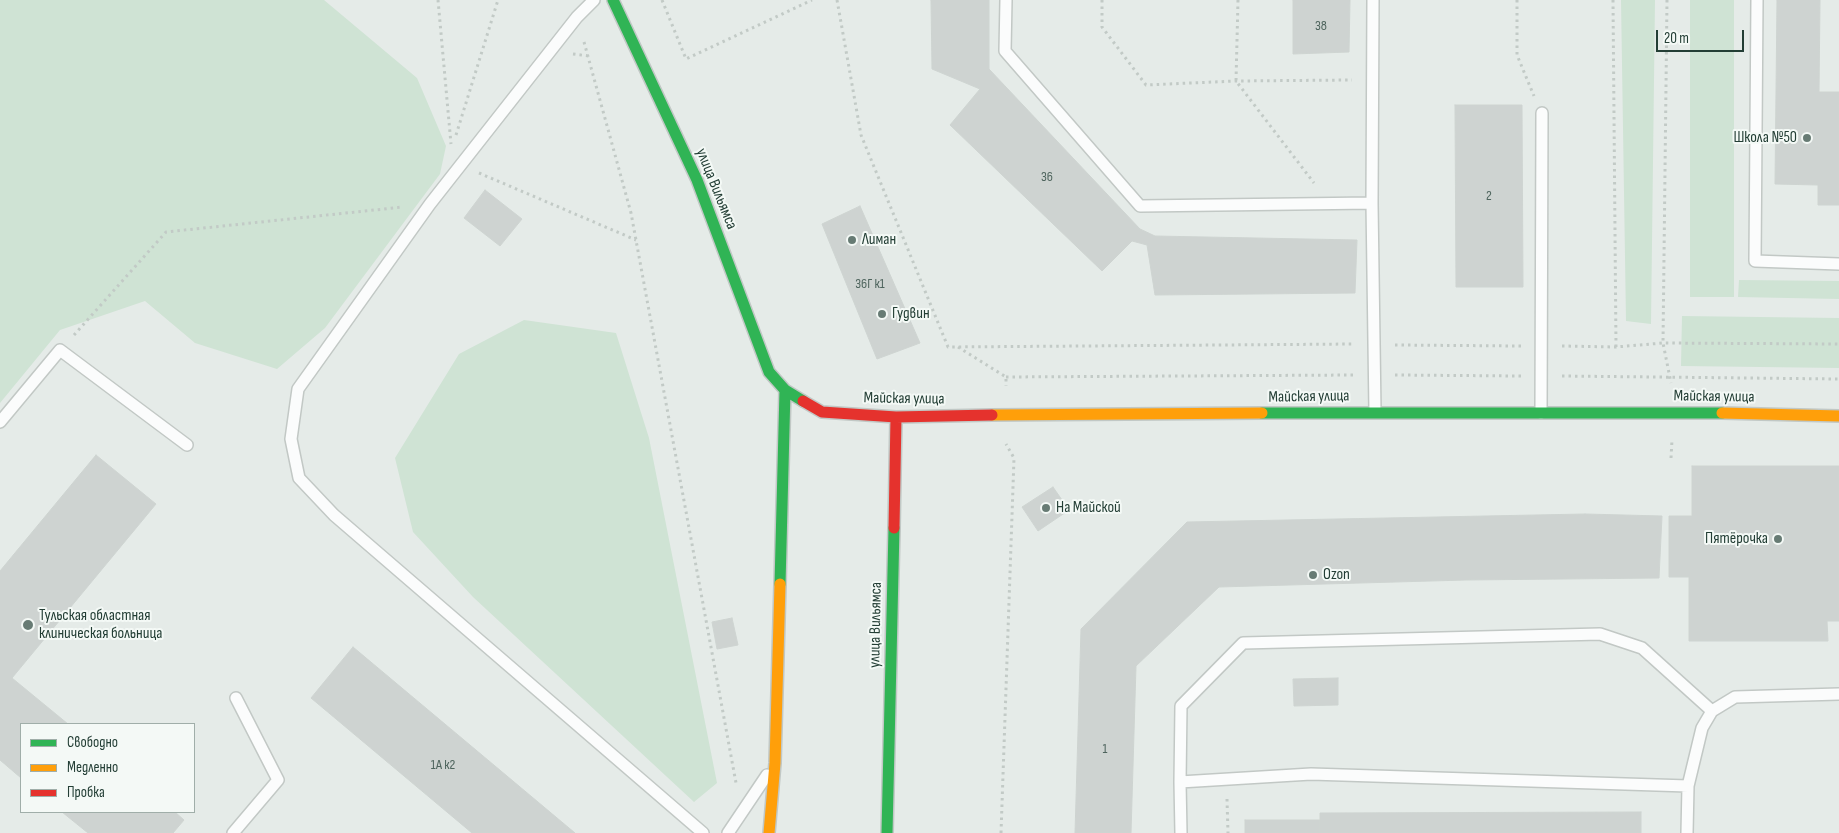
<!DOCTYPE html>
<html>
<head>
<meta charset="utf-8">
<style>
	body { margin:0 }
	#map { position:relative; width:1839px; height:833px; overflow:hidden; background:#e5ebe8; font-family:"Sofia Sans Condensed",sans-serif }
	canvas { display:block }
	.legend { position:absolute; left:20px; top:723px; width:175px; height:90px; box-sizing:border-box; background:#f4f9f6; border:1px solid #a0aea9; margin:0; padding:6px 9px; list-style:none; font-size:15px; color:#233e35 }
	.legend li { display:flex; align-items:center; gap:10px; height:25px }
	.legend b { width:25px; border:1px solid #a0aea9 }
	.scale { position:absolute; left:1656px; top:30px; width:88px; height:22px; box-sizing:border-box; border:2px solid #233e35; border-top:0; padding-left:6px; font-size:15px; line-height:18px; white-space:nowrap; color:#233e35; -webkit-text-stroke:4px #f4f9f6; paint-order:stroke }
</style>
</head>
<body>
<div id="map">
<canvas width="1839" height="833"></canvas>
<ul class="legend">
<li><b style="height:6px;background:#30b455"></b>Свободно</li>
<li><b style="height:6px;background:#ff9f0a"></b>Медленно</li>
<li><b style="height:6px;background:#e5322d"></b>Пробка</li>
</ul>
<div class="scale">20 m</div>
</div>
<script>
const ctx = document.querySelector('canvas').getContext('2d');
ctx.lineJoin = 'round';
function fill(path, color) { ctx.fillStyle = color; ctx.fill(path, 'evenodd'); }
const poly = rows => new Path2D(rows.map(r => 'M' + r).join(''));
function trace(path, color, width, dash) { ctx.strokeStyle = color; ctx.lineWidth = width; ctx.lineCap = dash ? 'butt' : 'round'; ctx.setLineDash(dash || []); ctx.stroke(path); }
function write(font, color, halo, rows, align = 'center') {
  ctx.font = font + ' "Sofia Sans Condensed",sans-serif'; ctx.lineWidth = 4; ctx.setLineDash([]); ctx.textBaseline = 'middle'; ctx.strokeStyle = halo; ctx.fillStyle = color; for (const [text, x, y, turn = 0] of rows) {
    ctx.save(); ctx.translate(x, y); ctx.rotate((+turn || 0) * Math.PI / 180); ctx.textAlign = isNaN(turn) ? turn : align; if (halo) ctx.strokeText(text, 0, 0); ctx.fillText(text, 0, 0); ctx.restore();
  }
}
const green = poly([
	[0,0,324,0,417,78,446,146,440,174,325,328,277,369,195,343,145,301,60,330,0,403],
	[1621,0,1655,0,1651,324,1626,321],
	[1690,0,1734,0,1734,297,1690,297],
	[1739,280,1839,281,1839,299,1738,297],
	[1682,316,1839,318,1839,368,1681,366],
	[524,320,616,333,649,438,717,783,694,802,473,597,413,532,395,458,459,354]
]);
const building = poly([
	[931,0,989,0,989,69,1140,229,1155,236,1357,240,1355,293,1155,295,1147,245,1132,241,1102,271,950,125,980,89,932,69,931,0],
	[1293,0,1350,0,1349,52,1293,54,1293,0],
	[1777,0,1820,0,1819,92,1839,92,1839,205,1818,205,1818,185,1775,184,1777,0],
	[1455,105,1522,105,1523,287,1456,287,1455,105],
	[485,190,522,219,500,246,464,218,485,190],
	[860,206,920,343,877,359,822,224,860,206],
	[96,455,156,504,12,678,68,724,21,724,21,778,0,760,0,571,96,455],
	[1692,466,1839,466,1839,621,1827,621,1828,641,1689,641,1689,577,1669,577,1669,516,1692,516,1692,466],
	[1053,487,1069,510,1038,531,1022,507,1053,487],
	[1585,514,1662,516,1659,578,1466,580,1219,587,1136,666,1131,833,1075,833,1081,629,1187,522,1585,514],
	[732,618,738,645,717,649,712,622,732,618],
	[353,647,575,833,472,833,311,698,353,647],
	[1338,678,1338,705,1294,706,1293,679,1338,678],
	[62,812,175,812,184,820,173,833,88,833,62,812],
	[1641,812,1641,833,1320,833,1320,813,1641,812],
	[1245,820,1320,820,1320,833,1245,833,1245,820]
]);
const path = poly([
	[438,0,451,144],
	[662,0,686,59,812,0],
	[837,0,861,135,948,347,1354,344],
	[1102,0,1102,27,1146,85,1236,81,1352,80],
	[1238,0,1236,81,1314,183],
	[1517,0,1517,55,1534,96],
	[1613,0,1616,347],
	[1667,0,1663,343,1671,383],
	[584,42,631,213,736,783],
	[573,54,589,56],
	[456,135,498,0],
	[479,173,636,240],
	[74,335,166,232,403,207],
	[1395,345,1521,346],
	[1562,346,1616,347,1663,343,1839,344],
	[958,347,1006,377,1006,386],
	[1395,375,1521,376],
	[1562,376,1839,379],
	[1006,377,1353,375],
	[1671,458,1672,440],
	[1227,799,1228,833],
	[1001,833,1014,458,1006,444]
]);
const lane = poly([
	[594,0,577,17,430,204,298,389,291,439,299,478,334,515,703,833],
	[1006,0,1005,51,1140,206,1372,203,1373,0],
	[1757,0,1755,261,1839,264],
	[1372,203,1375,412],
	[1541,413,1542,113],
	[0,422,60,350,187,445],
	[1180,782,1181,706,1243,643,1600,634,1642,648,1712,711],
	[233,833,278,780,236,698],
	[728,833,767,775],
	[1181,833,1180,782,1311,774,1688,786,1702,728,1712,711,1735,697,1839,694],
	[1687,833,1688,786]
]);
const fast = poly([
	[613,0,697,180,769,372,785,390,803,401],
	[1262,413,1722,413],
	[780,584,785,390],
	[887,833,894,528]
]);
const slow = poly([
	[1722,413,1839,416],
	[992,415,1262,413],
	[769,833,775,763,780,584]
]);
const jam = poly([
	[803,401,822,412,896,417,992,415],
	[894,528,896,417]
]);
const markers = [
	[1807,138,5,"#677b74"],
	[852,240,5,"#677b74"],
	[882,314,5,"#677b74"],
	[1046,508,5,"#677b74"],
	[1778,539,5,"#677b74"],
	[1313,575,5,"#677b74"],
	[28,625,6,"#677b74"]
];
const numberNames = [
	["38",1321,26],
	["36",1047,177],
	["2",1489,196],
	["36Г к1",870,284],
	["1",1105,749],
	["1А к2",443,765]
];
const poiNames = [
	["Школа №50",1797,138,"right"],
	["Лиман",862,240],
	["Гудвин",892,314],
	["На Майской",1056,508],
	["Пятёрочка",1768,539,"right"],
	["Ozon",1323,575],
	["Тульская областная",39,616],
	["клиническая больница",39,634]
];
const streetNames = [
	["улица Вильямса",716,189,68],
	["Майская улица",1309,397,-1],
	["Майская улица",1714,397,1],
	["Майская улица",904,399,1],
	["улица Вильямса",876,625,-89]
];
fill(green, '#cfe3d4');
fill(building, '#ced3d1');
trace(building, '#ced4d1', 1);
trace(lane, '#c2c8c5', 14);
trace(fast, '#c1c8c5', 14);
trace(slow, '#c1c8c5', 14);
trace(jam, '#c1c8c5', 14);
trace(path, '#c2cac6', 3, [2.5, 4]);
trace(lane, '#fbfcfc', 11);
trace(fast, '#30b455', 11);
trace(slow, '#ff9f0a', 11);
trace(jam, '#e5322d', 11);
for (const [x, y, r, color] of markers) { const dot = new Path2D(); dot.arc(x, y, r, 0, 2 * Math.PI); ctx.fillStyle = color; ctx.fill(dot); trace(dot, '#f4f9f6', 2); }
write('14px', '#4e645d', null, numberNames);
write('16px', '#233e35', '#f4f9f6', poiNames, 'left');
write('16px', '#233e35', '#f4f9f6', streetNames);
</script>
</body>
</html>
